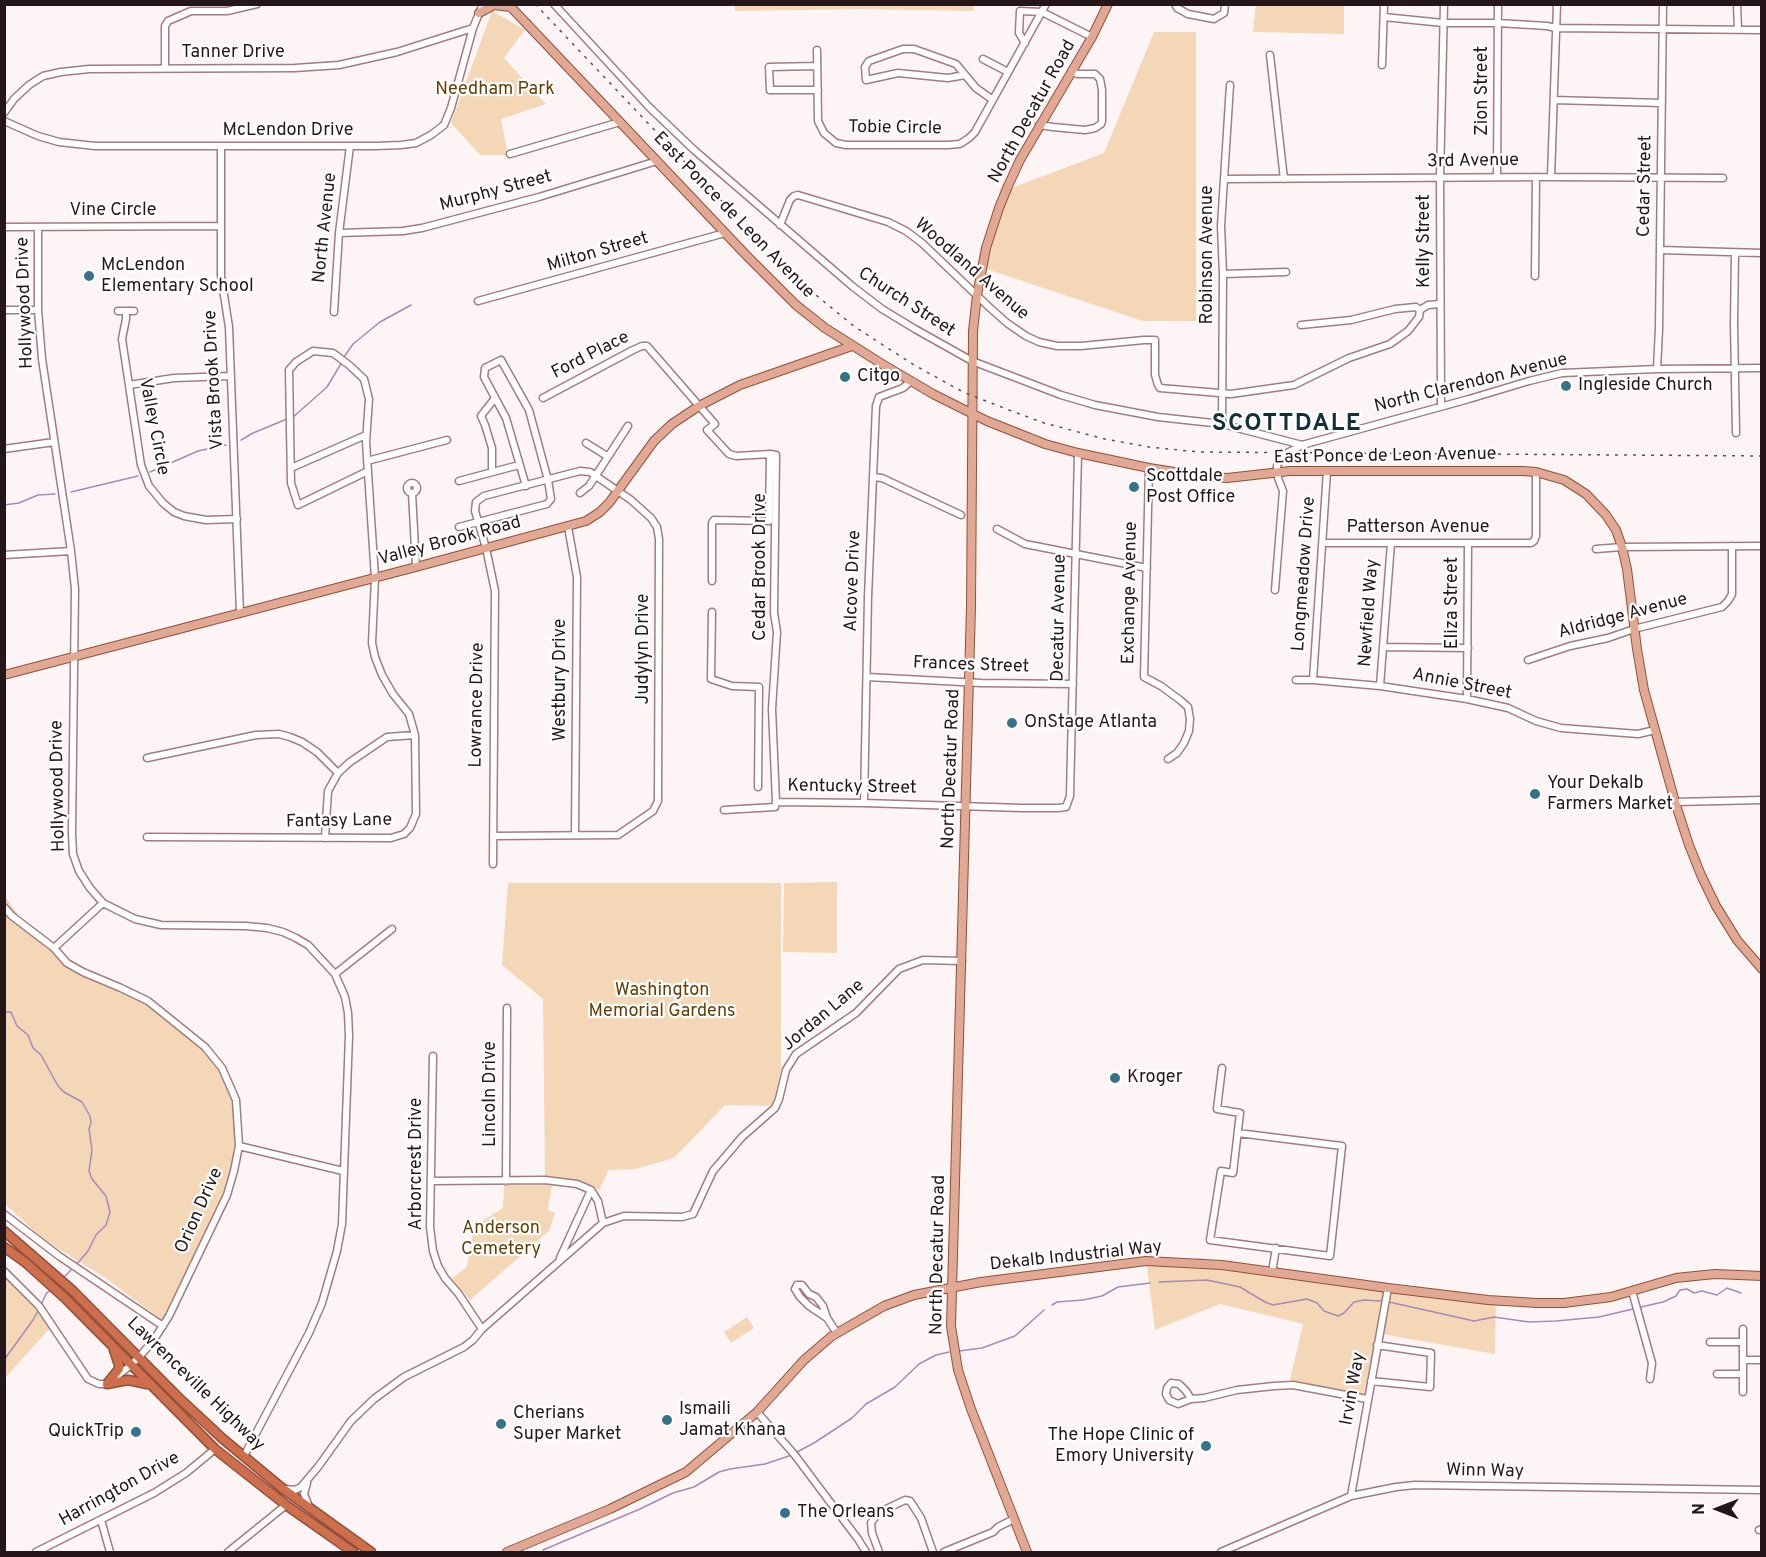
<!DOCTYPE html>
<html>
<head>
<meta charset="utf-8">
<style>
	body { margin:0 }
	#map { position:relative; width:1766px; height:1557px; overflow:hidden; background:#fdf5f5; font-family:Overpass,sans-serif }
	canvas { display:block }
	.frame { position:absolute; inset:0; border:6px solid #251719; pointer-events:none }
	.north { position:absolute; left:1688px; top:1479px; width:60px; height:60px; -webkit-text-stroke:4px #fff; paint-order:stroke; rotate:270deg; font-size:16px; font-weight:700; line-height:24px; text-align:center; color:#251719 }
	.north::after { content:''; display:block; margin:auto; width:21px; height:27px; background:#251719; clip-path:polygon(50% 0,100% 100%,50% 72%,0 100%) }
</style>
</head>
<body>
<div id="map">
<canvas width="1766" height="1557"></canvas>
<div class="frame"></div>
<div class="north">N</div>
</div>
<script>
const ctx = document.querySelector('canvas').getContext('2d');
ctx.lineJoin = 'round';
function fill(path, color) { ctx.fillStyle = color; ctx.fill(path, 'evenodd'); }
const poly = rows => new Path2D(rows.map(r => 'M' + r).join(''));
function trace(path, color, width, dash) { ctx.strokeStyle = color; ctx.lineWidth = width; ctx.lineCap = dash ? 'butt' : 'round'; ctx.setLineDash(dash || []); ctx.stroke(path); }
function write(font, color, halo, rows, align = 'center') {
  ctx.font = font + ' Overpass,sans-serif'; ctx.lineWidth = 4.5; ctx.setLineDash([]); ctx.textBaseline = 'middle'; ctx.strokeStyle = halo; ctx.fillStyle = color; for (const [text, x, y, turn = 0] of rows) {
    ctx.save(); ctx.translate(x, y); ctx.rotate((+turn || 0) * Math.PI / 180); ctx.textAlign = isNaN(turn) ? turn : align; if (halo) ctx.strokeText(text, 0, 0); ctx.fillText(text, 0, 0); ctx.restore();
  }
}
const green = poly([
	[1256,4,1344,5,1344,34,1253,32],
	[735,5,974,4,974,11,861,9,735,11],
	[492,11,525,30,504,58,546,104,501,119,508,155,480,155,451,123],
	[1154,32,1196,32,1196,321,1143,321,983,268,1009,189,1104,153],
	[837,882,837,953,783,952,784,883],
	[508,883,781,883,781,1069,773,1106,725,1105,674,1158,636,1169,609,1170,599,1190,581,1181,545,1177,543,999,502,965],
	[4,895,22,920,69,966,141,996,204,1045,224,1071,237,1098,237,1147,224,1203,163,1321,107,1279,43,1239,5,1204],
	[504,1185,552,1185,548,1210,555,1213,549,1231,470,1300,452,1278,467,1267,472,1237,481,1222,503,1208],
	[1199,1258,1359,1284,1496,1299,1495,1354,1376,1333,1366,1396,1290,1380,1303,1324,1220,1304,1155,1330,1147,1267],
	[5,1274,36,1306,52,1326,5,1378],
	[747,1317,754,1328,731,1343,724,1332]
]);
const stream = poly([
	[1762,70,1762,75],
	[344,357,353,344,380,322,411,305],
	[292,418,327,387,342,362],
	[241,440,253,433,287,419],
	[150,472,198,451,226,445],
	[71,492,138,476],
	[4,505,19,503,38,495,55,494],
	[4,1012,11,1012,17,1026,28,1035,33,1048,41,1055,58,1086,64,1092,82,1102,90,1116,91,1123,89,1129,92,1150,89,1171,92,1179,106,1196,110,1212,106,1225,96,1235,88,1251,76,1265],
	[64,1277,73,1268],
	[1159,1282,1207,1280,1240,1287,1265,1302,1273,1305,1307,1299,1317,1303,1324,1311,1338,1316,1344,1313,1354,1302,1364,1300,1381,1301],
	[1389,1302,1474,1321,1494,1317,1529,1322,1556,1321,1599,1317,1633,1309],
	[41,1305,46,1294,51,1289],
	[1052,1305,1057,1302,1083,1300,1102,1296,1118,1287,1150,1283],
	[1641,1307,1663,1302,1676,1296,1680,1290,1687,1289,1694,1293,1702,1291,1717,1295,1727,1288,1741,1293],
	[959,1351,982,1348,1015,1336,1044,1310],
	[4,1360,33,1320,39,1309],
	[797,1452,814,1443,852,1418,866,1404,895,1387,919,1364,936,1355,949,1352],
	[543,1550,640,1509,673,1493,694,1487,719,1472,730,1469,765,1464,792,1455]
]);
const minor = poly([
	[554,4,649,107,693,149,852,286,882,309,915,329,972,361,1061,395,1095,405,1158,417,1222,424,1302,445],
	[1175,4,1177,8,1188,14,1214,19,1224,13,1225,4],
	[1737,4,1738,30],
	[1384,17,1443,23,1498,23,1547,26,1556,28,1762,30],
	[1025,43,1019,33,1020,11,1042,12,1092,37],
	[817,50,818,121,824,133,836,143,846,145,948,145,960,144,969,138,975,132,1046,4],
	[1270,55,1284,179],
	[983,59,1008,72],
	[1382,65,1384,4],
	[817,66,769,67,770,90,818,90],
	[165,68,165,26,168,21,191,11,227,11,257,4],
	[965,75,948,78,898,73,866,80,865,67,869,61,903,49,914,49,956,64,976,88,993,100],
	[1554,100,1662,103],
	[4,113,14,99,29,85,43,76,61,72,89,69,295,68,339,65,397,52,473,28],
	[4,121,38,136,59,142,95,146,376,146,401,145,416,143,431,135,444,125,451,108,473,28,483,4],
	[1039,125,1053,127,1085,130,1095,128,1101,124,1102,121,1102,90,1100,79,1095,74,1078,74,1071,72],
	[221,146,221,276,229,327,240,613],
	[510,154,620,122],
	[1497,177,1498,4],
	[1551,177,1557,4],
	[1224,179,1551,177,1723,178],
	[780,225,790,200,794,196,798,195,888,222,906,231,922,243,989,307,1007,323,1026,336,1039,342,1057,346,1081,346,1144,340,1155,340,1155,375,1158,385,1160,388,1231,394,1294,385,1349,358,1390,344,1408,331,1419,317,1420,310,1428,305,1440,304],
	[4,227,221,226],
	[38,227,38,310,42,359,71,551,75,589,72,833,73,854,79,871,90,888,103,903,135,919,161,925,246,926,267,928,283,932,296,938,308,945,335,974,345,997,348,1013,349,1036,342,1224,337,1251,322,1303,309,1333,244,1456],
	[339,233,403,231,422,228,539,197,657,161],
	[1660,250,1762,253],
	[1735,253,1734,324,1736,433],
	[1223,274,1286,272],
	[1535,276,1536,177],
	[478,301,725,233],
	[4,310,38,310],
	[118,311,134,311],
	[126,311,126,319,122,339,141,465,149,486,163,503,174,512,184,516,206,520,237,519],
	[334,312,339,233,350,146],
	[1301,325,1351,320,1395,309,1416,307,1420,310],
	[1657,369,1659,329,1663,4],
	[129,385,174,378,231,376],
	[543,398,633,350,642,346,647,346,715,424,707,430,729,454,736,456,770,454,769,521,714,520,712,523,712,581],
	[1441,405,1440,178,1444,4],
	[1222,424,1223,274,1221,226,1230,85],
	[586,443,607,456],
	[4,449,54,442],
	[770,454,776,455,774,613,777,632,772,709,776,802],
	[367,461,447,440],
	[291,468,366,435],
	[1149,468,1144,677,1161,686,1180,700,1188,707,1190,719,1189,731,1184,743,1177,753,1168,759],
	[492,472,492,448,485,425,481,416,495,398],
	[873,477,882,478,961,515],
	[459,481,519,465],
	'407 488a5 5 0 1 1 10 0a5 5 0 1 1-10 0Z',
	[412,493,416,567],
	[580,493,589,486,628,426],
	[459,527,547,504,551,499,548,480,529,410,501,360,485,368,484,377,506,418,526,486],
	[568,527,577,577,575,835],
	[997,529,1025,544,1147,568],
	[1323,543,1531,543,1534,541,1536,536,1536,472],
	[1596,549,1622,547,1762,546],
	[4,555,71,551],
	[1275,590,1283,491,1278,478,1277,466,1282,456,1302,445,1469,399,1529,381,1562,373,1657,369,1762,368],
	[712,612,711,679,732,686,759,687,758,787],
	[1383,647,1468,648],
	[1528,660,1570,646,1608,638,1634,629,1722,607,1728,601,1732,594,1732,546],
	[867,677,981,683,1073,684],
	[1296,680,1313,680,1380,686,1467,699,1508,708,1536,721,1561,728,1638,734,1655,730],
	[1313,680,1327,471],
	[1380,686,1391,543],
	[1467,699,1468,544],
	[147,758,256,735,279,734,290,737,302,742,317,752,338,773],
	[1675,802,1762,800],
	[864,803,868,597,876,406,879,397,903,388,911,381],
	[724,810,775,807,776,802,864,803,1022,808,1058,808,1066,807,1070,796,1078,453],
	[147,837,391,838,404,834,410,828,416,814,415,735,409,714,393,694,382,675,375,657,372,643,375,578,366,442,369,399,364,379,349,365,333,353,313,351,296,362,289,370,291,483,298,505,368,471],
	[325,838,328,791,338,773,350,762,387,737,415,735],
	[493,864,495,591,486,548,475,511,476,502,484,496,580,471,590,472,631,500,651,518,657,527,659,539,658,801,653,811,618,835,493,836],
	[4,907,12,916,54,948,67,963,83,972,121,988,148,1001,205,1047,222,1068,236,1100,239,1146,234,1171,227,1195,169,1316,153,1341,140,1356,131,1365,107,1384,99,1384,88,1379,39,1306,4,1271],
	[54,948,103,903],
	[335,974,392,929],
	[433,1056,430,1227,433,1251,438,1266,445,1278,458,1293,482,1329],
	[1222,1068,1217,1109,1240,1113,1233,1173,1221,1171,1210,1240,1330,1256,1342,1146,1238,1133],
	[239,1146,343,1171],
	[431,1181,545,1180,577,1184,591,1190,598,1201,603,1223],
	[506,1181,507,1008],
	[4,1214,59,1256,163,1326],
	[560,1258,591,1190],
	[1272,1272,1276,1248],
	[797,1285,802,1285,809,1294,816,1297,823,1306,827,1318,837,1333],
	[797,1285,795,1289,800,1297,809,1306,827,1318],
	[1632,1291,1652,1363,1650,1379],
	[1743,1329,1743,1392],
	[1710,1342,1743,1342],
	[1743,1360,1762,1360],
	[1717,1374,1743,1374],
	[1371,1381,1430,1387,1431,1353,1377,1345],
	[1191,1399,1186,1391,1179,1384,1171,1383,1167,1388,1166,1394,1169,1400,1178,1404,1191,1399,1204,1398,1237,1390,1274,1386,1293,1385,1367,1399],
	[757,1412,794,1454,827,1498,858,1539,866,1552],
	[307,1483,304,1494,308,1504],
	[285,1489,295,1490,301,1487,318,1467,351,1421,374,1399,404,1377,464,1347,473,1340,482,1329,603,1223,624,1216,682,1217,693,1214,713,1171,742,1137,775,1108,779,1099,786,1070,796,1054,856,1013,899,969,923,960,962,961],
	[1351,1496,1388,1288],
	[101,1520,110,1552],
	[1759,1530,1762,1529],
	[36,1552,154,1493,186,1473,215,1449],
	[228,1552,286,1505],
	[879,1552,872,1533,871,1523,878,1513,905,1500,910,1501,921,1518,933,1552],
	[944,1552,993,1532,998,1527,1014,1519],
	[1221,1552,1351,1496,1396,1487,1415,1485,1762,1490]
]);
const major = poly([
	[508,4,746,255,796,305,825,328,882,364,933,394,987,421,1045,444,1078,453,1149,468,1200,476,1227,478,1290,471,1523,471,1536,472,1564,480,1586,494,1606,515,1616,530,1622,547,1627,569,1637,649,1644,690,1675,802,1689,845,1701,875,1716,906,1737,940,1762,969],
	[479,13,494,5,511,7],
	[4,675,416,567,586,521,600,512,609,503,654,441,672,424,699,406,740,385,852,346],
	[507,1552,610,1509,686,1472,757,1412,804,1360,832,1336,884,1306,914,1295,981,1282,1146,1261,1222,1265,1388,1288,1488,1300,1537,1303,1564,1303,1611,1297,1676,1278,1695,1276,1715,1274,1762,1276],
	[1027,1552,971,1409,958,1370,951,1326,971,606,973,331,977,295,986,248,999,208,1008,186,1020,160,1092,37,1108,4]
]);
const highway = poly([
	[4,1231,73,1291,180,1399,223,1439,282,1488,371,1552],
	[4,1247,25,1262,66,1299,215,1449,286,1505,353,1552],
	[107,1384,128,1380,147,1384],
	[107,1384,119,1369,119,1365,114,1350]
]);
const rail = poly([
	[535,4,771,253,811,291,855,327,914,365,963,392,1009,410,1044,423,1105,439,1149,447,1199,452,1762,456]
]);
const markers = [
	[89,276,6,"#367289"],
	[845,377,6,"#367289"],
	[1566,386,6,"#367289"],
	[1134,487,6,"#367289"],
	[1012,723,6,"#367289"],
	[1535,794,6,"#367289"],
	[1115,1078,6,"#367289"],
	[667,1420,6,"#367289"],
	[501,1424,6,"#367289"],
	[136,1432,6,"#367289"],
	[1206,1446,6,"#367289"],
	[785,1513,6,"#367289"]
];
const streetNames = [
	["Tanner Drive",233,53],
	["Zion Street",1483,91,-90],
	["North Decatur Road",1033,112,-61],
	["Tobie Circle",895,129,1],
	["McLendon Drive",288,131],
	["3rd Avenue",1473,162,-1],
	["Cedar Street",1646,186,-89],
	["Murphy Street",496,192,-15],
	["Vine Circle",113,211],
	["East Ponce de Leon Avenue",733,216,46],
	["North Avenue",326,228,-84],
	["Kelly Street",1425,241,-90],
	["Milton Street",598,253,-16],
	["Robinson Avenue",1208,255,-90],
	["Woodland Avenue",971,270,41],
	["Hollywood Drive",26,303,-92],
	["Church Street",906,303,33],
	["Ford Place",591,356,-27],
	["Vista Brook Drive",215,380,-93],
	["North Clarendon Avenue",1471,384,-14],
	["Valley Circle",153,427,79],
	["East Ponce de Leon Avenue",1385,457,-1],
	["Patterson Avenue",1418,528],
	["Valley Brook Road",450,542,-15],
	["Cedar Brook Drive",761,567,-90],
	["Longmeadow Drive",1305,574,-86],
	["Alcove Drive",854,581,-88],
	["Exchange Avenue",1131,593,-89],
	["Eliza Street",1453,603,-90],
	["Newfield Way",1370,613,-86],
	["Aldridge Avenue",1623,617,-15],
	["Decatur Avenue",1060,618,-89],
	["Judylyn Drive",644,649,-90],
	["Frances Street",971,666,2],
	["Westbury Drive",561,680,-90],
	["Annie Street",1462,685,11],
	["Lowrance Drive",478,705,-89],
	["North Decatur Road",952,769,-88],
	["Hollywood Drive",59,786,-91],
	["Kentucky Street",852,788,1],
	["Fantasy Lane",339,822,-1],
	["Jordan Lane",824,1016,-40],
	["Lincoln Drive",491,1094,-90],
	["Arborcrest Drive",417,1164,-90],
	["Orion Drive",200,1211,-66],
	["North Decatur Road",939,1255,-89],
	["Dekalb Industrial Way",1076,1257,-6],
	["Lawrenceville Highway",195,1385,44],
	["Irvin Way",1354,1389,-80],
	["Winn Way",1485,1472,1],
	["Harrington Drive",120,1490,-29]
];
const parkNames = [
	["Needham Park",495,90],
	["Washington",662,991],
	["Memorial Gardens",662,1012],
	["Anderson",501,1229],
	["Cemetery",501,1250]
];
const poiNames = [
	["McLendon",101,266],
	["Elementary School",101,287],
	["Citgo",857,377],
	["Ingleside Church",1578,386],
	["Scottdale",1146,477],
	["Post Office",1146,498],
	["OnStage Atlanta",1024,723],
	["Your Dekalb",1547,784],
	["Farmers Market",1547,805],
	["Kroger",1127,1078],
	["Ismaili",679,1410],
	["Jamat Khana",679,1431],
	["Cherians",513,1414],
	["Super Market",513,1435],
	["QuickTrip",124,1432,"right"],
	["The Hope Clinic of",1194,1436,"right"],
	["Emory University",1194,1457,"right"],
	["The Orleans",797,1513]
];
const districtNames = [
	["SCOTTDALE",1287,425]
];
fill(green, '#f4d7b7');
trace(stream, '#a889ba', 1.5);
trace(minor, '#a27c81', 9);
trace(major, '#92503b', 10);
trace(highway, '#92503b', 11);
trace(minor, '#fff', 6);
trace(major, '#e1a894', 8);
trace(highway, '#cd6e4d', 8);
trace(rail, '#5c4f51', 1.5, [3, 6]);
for (const [x, y, r, color] of markers) { const dot = new Path2D(); dot.arc(x, y, r, 0, 2 * Math.PI); ctx.fillStyle = color; ctx.fill(dot); trace(dot, '#fff', 2); }
write('18px', '#251719', '#fff', streetNames);
write('18px', '#653d01', '#fff', parkNames);
write('18px', '#251719', '#fff', poiNames, 'left');
ctx.letterSpacing = '1.5px';
write('bold 24px', '#14303c', '#fff', districtNames);
ctx.letterSpacing = '0px';
</script>
</body>
</html>
